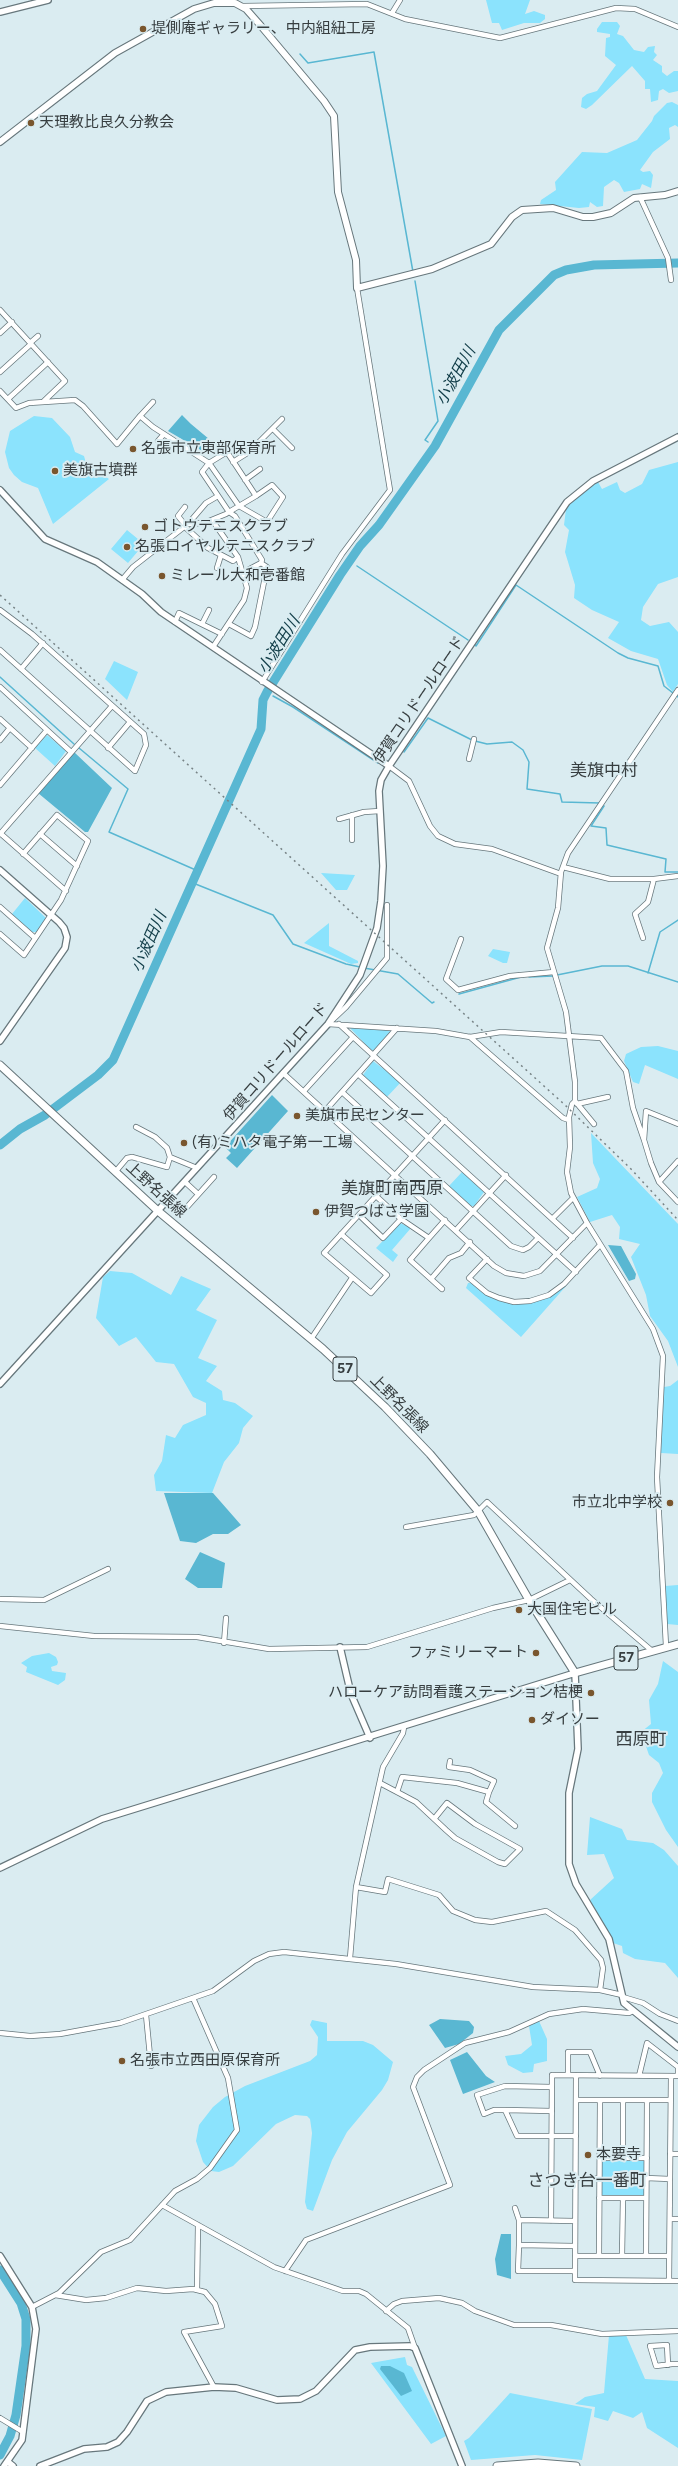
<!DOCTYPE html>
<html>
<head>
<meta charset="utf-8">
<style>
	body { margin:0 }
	canvas { display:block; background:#daecf1 }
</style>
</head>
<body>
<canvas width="678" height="2466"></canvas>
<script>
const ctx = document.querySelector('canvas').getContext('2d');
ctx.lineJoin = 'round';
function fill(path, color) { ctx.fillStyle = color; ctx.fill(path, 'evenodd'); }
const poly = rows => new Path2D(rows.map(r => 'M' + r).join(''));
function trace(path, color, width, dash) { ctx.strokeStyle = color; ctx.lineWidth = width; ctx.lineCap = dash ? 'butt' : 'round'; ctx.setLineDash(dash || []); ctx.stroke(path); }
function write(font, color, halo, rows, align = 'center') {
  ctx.font = font + ' Figtree,"Noto Sans JP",sans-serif'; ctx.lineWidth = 4; ctx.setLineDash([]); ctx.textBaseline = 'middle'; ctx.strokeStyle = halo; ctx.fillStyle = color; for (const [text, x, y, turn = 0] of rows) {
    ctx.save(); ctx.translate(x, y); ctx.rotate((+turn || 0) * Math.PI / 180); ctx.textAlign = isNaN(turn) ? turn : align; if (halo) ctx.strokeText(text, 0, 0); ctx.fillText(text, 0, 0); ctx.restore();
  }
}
const green = poly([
	[486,0,530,0,525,14,534,11,545,15,545,19,540,23,524,23,502,30,499,23,492,23],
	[602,22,617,22,620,26,617,34,623,36,634,50,644,52,648,47,655,46,654,52,657,55,653,60,662,66,662,72,667,76,674,71,678,71,678,91,669,93,663,89,659,91,658,100,651,102,650,89,645,89,645,81,632,66,592,105,586,109,581,107,582,98,587,94,597,91,616,65,605,56,606,38,610,37,610,34,597,32,597,29],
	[672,102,678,105,678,127,675,125,669,128,670,139,653,152,640,170,643,172,650,171,653,175,651,188,642,184,640,189,624,192,619,183,614,180,604,187,603,206,597,207,590,202,589,207,579,208,540,204,541,200,556,190,555,182,582,152,607,153,637,140,652,121,654,116,667,103],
	[34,416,52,418,70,437,75,452,84,456,86,463,109,479,53,524,38,488,22,482,14,475,9,468,5,452,10,431],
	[678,462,678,577,658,584,643,607,641,620,650,626,669,622,678,632,678,684,673,692,667,685,658,659,631,651,608,638,619,622,592,610,574,598,575,585,565,552,569,530,564,525,566,509,578,495,598,482,602,489,617,482,620,490,625,493,642,484,649,470],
	[127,530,144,544,128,563,111,549],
	[114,661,138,672,127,700,105,679],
	[47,735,66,751,55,766,35,748],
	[321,873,355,875,347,890,336,890],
	[25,898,46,918,36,932,32,932,12,914],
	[329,923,329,946,358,961,358,963,351,964,304,943],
	[493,949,510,952,507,963,503,963,488,956],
	[348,1026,392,1029,393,1031,375,1051,371,1050],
	[658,1046,678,1051,678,1079,645,1065,639,1084,633,1082,624,1061,626,1054,641,1047],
	[373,1061,401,1082,387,1097,363,1075],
	[591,1133,678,1224,678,1367,668,1341,650,1316,646,1295,631,1257,640,1244,619,1239,620,1227,612,1215,590,1222,577,1197,597,1188,600,1179,593,1163],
	[462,1172,484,1192,474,1206,471,1206,449,1186],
	[400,1223,411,1228,392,1250,398,1255,393,1262,376,1248],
	[110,1271,132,1273,171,1295,181,1276,211,1289,196,1310,217,1320,198,1358,217,1366,206,1381,222,1391,223,1400,235,1403,253,1416,243,1428,239,1443,224,1462,212,1493,156,1491,154,1475,162,1461,166,1435,175,1438,183,1425,206,1415,206,1403,193,1397,174,1364,156,1362,136,1337,119,1346,96,1318,103,1277],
	[468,1283,471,1283,485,1294,499,1301,523,1304,550,1296,567,1285,521,1337,466,1288],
	[678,1380,678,1454,661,1453,664,1387,670,1386],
	[678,1585,678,1625,667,1624,665,1586],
	[49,1653,56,1657,58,1662,57,1665,51,1667,52,1671,66,1673,65,1680,58,1685,26,1672,27,1667,21,1663,32,1656],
	[663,1661,678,1672,678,1847,666,1830,652,1802,652,1793,663,1773,659,1763,649,1755,641,1732,651,1724,649,1700,658,1684],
	[590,1817,622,1829,627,1840,653,1843,664,1850,678,1866,678,1978,665,1963,635,1959,623,1953,622,1946,613,1943,590,1900,614,1878,604,1854,587,1855],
	[312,2020,327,2023,327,2041,363,2041,373,2045,393,2062,388,2080,382,2090,347,2132,332,2160,313,2211,307,2209,305,2202,312,2133,310,2119,307,2116,295,2115,276,2124,233,2166,219,2172,211,2171,203,2162,196,2141,199,2125,213,2107,225,2097,245,2086,310,2061,317,2055,318,2037,310,2025],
	[539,2021,547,2039,547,2061,534,2064,533,2072,523,2073,508,2065,505,2056,521,2054,532,2045,529,2026],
	[602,2160,644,2160,645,2195,602,2196],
	[609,2335,626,2335,645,2379,678,2381,678,2448,647,2428,642,2412,633,2418,613,2411,608,2421,594,2417,595,2407,575,2404,585,2397,604,2393],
	[405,2357,407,2365,412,2367,446,2436,431,2444,371,2363],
	[510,2393,592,2409,582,2460,535,2455,471,2460,464,2441,469,2438]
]);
const water = poly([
	[182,415,191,424,215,444,204,452,168,431],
	[74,752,112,788,88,832,85,832,38,793],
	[272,1095,288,1111,237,1168,226,1158,231,1153,225,1147],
	[608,1245,621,1246,636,1274,635,1279,629,1281],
	[164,1493,213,1493,241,1525,228,1534,213,1534,196,1543,180,1541],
	[200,1552,225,1563,222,1588,198,1588,185,1579],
	[440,2019,469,2021,474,2027,473,2033,459,2044,445,2048,429,2025],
	[467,2052,486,2076,495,2082,463,2094,450,2060],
	[501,2234,511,2234,511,2279,497,2275,495,2259],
	[381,2366,390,2366,404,2373,412,2391,401,2396,380,2369]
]);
const stream = poly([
	[300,54,308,63,374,52,413,272],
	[415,281,438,421,425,440,428,442],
	[432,445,435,446],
	[357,566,468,640],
	[474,644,476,646,516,585,618,653,628,658,658,666,664,686,678,697],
	[0,677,74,744],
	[273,696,293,707,378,763],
	[475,741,487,744,512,742,523,750,529,762,527,789,560,794,562,802,600,803],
	[79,748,128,789,109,832,198,871],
	[404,752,428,718,472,740],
	[604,806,591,826,606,828,607,845,666,859,665,872,678,872],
	[193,883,273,915,293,944,346,964,360,967],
	[364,968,398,974,432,1003,434,1002],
	[648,973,660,932,678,920],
	[557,975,602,966,628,966,678,982],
	[529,977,553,976],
	[459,994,521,977]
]);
const river = poly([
	[0,1145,20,1129,45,1115,98,1075,113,1060,261,729,263,700,267,692,340,575,360,546,379,525,435,446,499,330,554,275,566,270,594,265,678,263],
	[0,2270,21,2303,26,2319,26,2346,16,2415,10,2436,0,2455]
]);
const minor = poly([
	[243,6,367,4,405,19,500,38,616,8,635,9,678,27],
	[392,13,400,0],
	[640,197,668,258,671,280],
	[0,310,65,381,44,401],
	[0,333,12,322],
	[30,343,38,336],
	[0,372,31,344],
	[0,391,16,408,29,403,75,400,83,406,117,444,140,416,153,427,209,463,239,506,267,522,283,497,272,485,256,496,239,506,229,512,226,514,204,523,188,524,133,567,122,580],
	[8,399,48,362],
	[140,416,153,402],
	[273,429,292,448],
	[158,441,164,434],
	[233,462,249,452,282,419],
	[245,480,260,469],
	[185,507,178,516,186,526],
	[212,520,238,557,247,588,244,600,213,647],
	[188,524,206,503,218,496],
	[185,527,208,548,233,561,238,557],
	[217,568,221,555],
	[244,572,261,563,262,560,235,516,229,512,202,472,209,463,227,452,256,496],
	[0,610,32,634,144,734,146,745,135,771,0,650],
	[175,622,179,613,222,634],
	[202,624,209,610],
	[229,624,251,636,255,627,267,567,261,563],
	[21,669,43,643],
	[262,682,342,554,390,490,357,288],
	[0,687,71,752],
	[0,719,32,748],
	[0,740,10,728],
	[108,748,130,722],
	[469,759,474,739],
	[389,766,409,781,430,826,438,836,455,844,492,849,561,874],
	[0,785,47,730],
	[352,815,352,840],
	[339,819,364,812,380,811],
	[0,833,66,891],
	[0,834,112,706],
	[40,834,77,866],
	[563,867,610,879,654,879,678,876],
	[387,905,387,958,346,1007,328,1024,436,1031,470,1037,501,1032,601,1038,626,1071,633,1108,644,1140],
	[0,907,35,938],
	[0,934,24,955,61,900,88,841,57,815,23,854],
	[643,938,635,914,648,902,654,879],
	[461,939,446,979,458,990,510,976,554,972],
	[339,1024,573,1238],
	[470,1037,563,1118,569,1120],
	[373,1055,397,1028],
	[283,1073,494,1266,506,1273,524,1276,540,1271,587,1223],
	[358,1074,576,1272],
	[304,1091,353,1037],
	[342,1092,511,1246,523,1250,529,1247,538,1238],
	[575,1101,572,1104,569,1117,570,1147,567,1172,571,1193,587,1223,653,1329,663,1356,657,1477,666,1646],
	[577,1104,608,1097],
	[325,1111,374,1056],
	[594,1124,575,1101,575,1082,566,1012,547,948,558,908,561,872,568,853,678,690],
	[678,1124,646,1111,644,1140,651,1163,659,1182,678,1202],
	[136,1127,155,1137,167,1148,170,1157],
	[116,1171,127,1158,132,1157,167,1167,170,1157,197,1168],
	[185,1182,198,1194],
	[659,1182,678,1161],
	[376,1196,401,1219,429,1238,445,1220],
	[187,1207,214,1177],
	[359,1215,383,1238,401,1219],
	[552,1219,573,1198],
	[456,1230,506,1175],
	[341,1234,387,1275,371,1293,324,1253,445,1120],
	[429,1238,410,1260,442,1289],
	[487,1259,469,1278,487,1293,499,1298,514,1302,530,1301,549,1295,564,1284,600,1245],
	[431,1279,449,1258,461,1253,470,1242],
	[311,1339,352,1278],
	[406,1527,474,1515,487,1502,591,1599,651,1650],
	[0,1599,44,1600,108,1569],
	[0,1626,94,1636,197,1637,269,1649,367,1647,493,1608,529,1600,570,1580],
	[224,1643,226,1618],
	[380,1783,416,1802,446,1830,455,1838,498,1862,505,1864,520,1849,475,1824,447,1803,434,1819],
	[397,1792,402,1777,457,1783,489,1792,494,1781,470,1770,449,1767,450,1761],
	[489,1792,486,1802,515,1826],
	[356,1887,385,1892,388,1879,439,1895,453,1911,475,1920,492,1922,546,1911,575,1930,601,1960,603,1968,600,1990],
	[350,1958,356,1887,383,1767,403,1733,404,1727],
	[623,1997,643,2003,660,2014,678,2021],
	[146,2015,151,2066],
	[0,2033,30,2036,60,2034,120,2023,213,1991,254,1961,269,1954,284,1952,396,1964,533,1987,600,1990,622,1995],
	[568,2075,568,2052,590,2052,600,2076],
	[576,2075,575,2280,678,2281],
	[639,2076,647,2043,678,2067,678,2076],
	[552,2087,505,2086,477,2095,484,2114,494,2110,505,2110,517,2136,576,2136],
	[576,2100,670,2100],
	[505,2110,552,2111],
	[670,2154,678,2154],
	[599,2158,647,2158],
	[623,2158,623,2100],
	[576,2178,599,2178],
	[646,2178,670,2179],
	[599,2198,646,2198],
	[162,2205,274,2267,343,2291,359,2291,366,2294,408,2328,415,2348],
	[515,2208,519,2220],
	[670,2219,678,2219],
	[551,2221,552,2075,678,2076],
	[519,2245,575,2246],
	[575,2256,669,2256],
	[599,2256,600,2100],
	[622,2256,623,2198],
	[646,2256,647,2100],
	[285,2271,306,2240,450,2185,413,2087,417,2077,424,2070,465,2043,509,2032,549,2014,583,2009,629,2013,633,2011],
	[575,2271,518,2271,519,2245,519,2220,575,2221],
	[669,2281,671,2076],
	[197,2290,198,2225],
	[55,2295,86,2300,106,2298,137,2288,166,2291,193,2289,205,2292,215,2304,222,2326,184,2332,214,2387],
	[32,2307,59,2293,101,2252,130,2240,175,2191,197,2179,210,2168,237,2130,228,2078,193,1998],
	[386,2311,394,2304,402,2301,439,2298,462,2303,475,2311,514,2325,551,2325,602,2334,678,2331],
	[668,2365,667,2345,650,2346,656,2366,672,2364,678,2364],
	[0,2418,23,2432]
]);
const tertiary = poly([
	[0,12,48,0],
	[0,490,45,539,97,562,142,594,161,612,389,766],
	[0,870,59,922,64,928,67,937,65,948,0,1041],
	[0,1384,328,1024,360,975,377,928,381,901,383,866,379,791,381,780,389,766,567,502,593,481,678,437],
	[340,1647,351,1694,370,1738],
	[0,1868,102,1819,575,1673,578,1749,569,1793,569,1864,576,1884,609,1939,624,2003,678,2047],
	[0,2256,32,2307,36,2329,22,2440,4,2466],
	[8,2462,13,2466],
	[40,2466,84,2449,107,2447,118,2442,127,2432,147,2401,166,2392,214,2387,236,2388,277,2400,300,2399,316,2391,355,2350,370,2347,410,2346,415,2348,462,2466]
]);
const secondary = poly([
	[0,142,115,53,194,9,214,3,235,3,246,9,261,26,324,101,334,116,338,192,356,260,357,288,432,269,491,244,512,217,522,210,553,208,583,217,593,217,611,213,634,198,665,195,678,191]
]);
const primary = poly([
	[0,1065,158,1211,323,1349,385,1407,430,1454,478,1511,529,1600,575,1673,678,1644]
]);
const trunk = poly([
	[497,2466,538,2463,576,2466]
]);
const rail = poly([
	[0,595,565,1105,631,1169,678,1220]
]);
const markers = [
	[143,29,4,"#79562e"],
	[31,123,4,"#79562e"],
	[133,449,4,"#79562e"],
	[55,471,4,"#79562e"],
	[145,527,4,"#79562e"],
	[127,547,4,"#79562e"],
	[162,576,4,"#79562e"],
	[297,1116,4,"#79562e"],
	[184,1143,4,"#79562e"],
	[316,1212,4,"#79562e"],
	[670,1503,4,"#79562e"],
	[519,1610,4,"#79562e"],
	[536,1653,4,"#79562e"],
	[591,1693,4,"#79562e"],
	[532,1720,4,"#79562e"],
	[122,2061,4,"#79562e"],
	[588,2155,4,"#79562e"]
];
const shields = [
	[345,1369,24],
	[626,1658,24]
];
const shieldNames = [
	["57",345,1369],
	["57",626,1658]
];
const poiNames = [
	["堤側庵ギャラリー、中内組紐工房",151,29],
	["天理教比良久分教会",39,123],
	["名張市立東部保育所",141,449],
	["美旗古墳群",63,471],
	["ゴトウテニスクラブ",153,527],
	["名張ロイヤルテニスクラブ",135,547],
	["ミレール大和壱番館",170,576],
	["美旗市民センター",305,1116],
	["(有)ミハタ電子第一工場",192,1143],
	["伊賀つばさ学園",324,1212],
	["市立北中学校",662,1503,"right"],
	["大国住宅ビル",527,1610],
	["ファミリーマート",528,1653,"right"],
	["ハローケア訪問看護ステーション桔梗",583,1693,"right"],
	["ダイソー",540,1720],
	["名張市立西田原保育所",130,2061],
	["本要寺",596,2155]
];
const streetNames = [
	["伊賀コリドールロード",419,700,-56],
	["伊賀コリドールロード",276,1062,-49],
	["上野名張線",156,1190,42],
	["上野名張線",399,1404,45]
];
const waterNames = [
	["小波田川",456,376,-61],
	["小波田川",279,645,-58],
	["小波田川",149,942,-66]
];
const quarterNames = [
	["美旗中村",604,771],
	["美旗町南西原",392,1189],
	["西原町",641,1740],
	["さつき台一番町",587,2181]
];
fill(green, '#8be3fd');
fill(water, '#59b7d2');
trace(stream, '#59b7d2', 1.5);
trace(river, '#59b7d2', 9);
trace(minor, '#67777c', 6);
trace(tertiary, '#67777c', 8);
trace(secondary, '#67777c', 8);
trace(primary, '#67777c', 9);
trace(trunk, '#67777c', 9);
trace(minor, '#fff', 4.5);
trace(tertiary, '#fff', 5.5);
trace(secondary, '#fff', 6);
trace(primary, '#fff', 7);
trace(trunk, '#fff', 7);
trace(rail, '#788487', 1.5, [2, 4]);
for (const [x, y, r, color] of markers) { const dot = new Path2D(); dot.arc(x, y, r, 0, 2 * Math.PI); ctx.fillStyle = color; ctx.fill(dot); trace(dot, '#daecf1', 1.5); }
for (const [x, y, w] of shields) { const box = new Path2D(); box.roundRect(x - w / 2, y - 12, w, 24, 3); ctx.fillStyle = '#daecf1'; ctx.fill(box); trace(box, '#373e40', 1); }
write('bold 14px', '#373e40', null, shieldNames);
write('15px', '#373e40', '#daecf1', poiNames, 'left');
write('15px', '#373e40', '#daecf1', streetNames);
write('italic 16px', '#113d48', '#daecf1', waterNames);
write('17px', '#373e40', '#daecf1', quarterNames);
</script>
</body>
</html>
